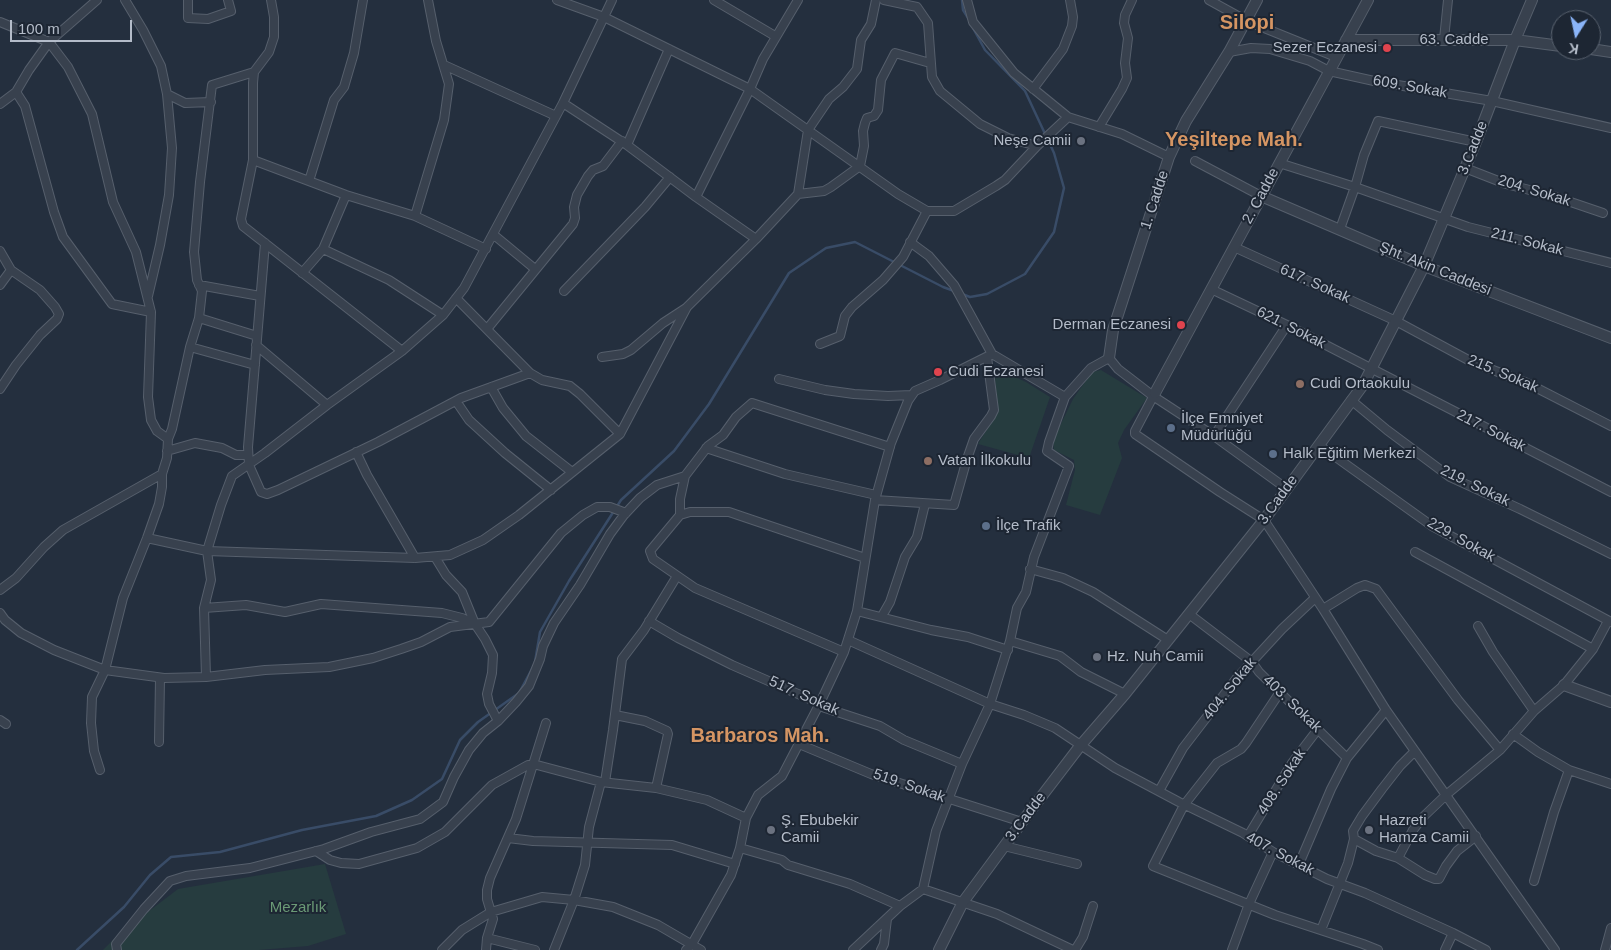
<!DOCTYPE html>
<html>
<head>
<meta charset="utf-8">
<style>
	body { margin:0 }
	#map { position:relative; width:1611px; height:950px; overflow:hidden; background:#242f3e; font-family:Arial,sans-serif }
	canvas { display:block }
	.north { position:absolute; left:1551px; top:10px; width:50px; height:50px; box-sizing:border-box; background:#1d2633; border:1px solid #59626f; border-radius:50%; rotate:190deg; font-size:14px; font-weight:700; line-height:20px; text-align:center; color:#b4bcc9 }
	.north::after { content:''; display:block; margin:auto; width:18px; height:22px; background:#8ab4f8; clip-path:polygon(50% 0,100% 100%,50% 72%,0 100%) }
	.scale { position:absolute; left:10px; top:20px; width:122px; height:22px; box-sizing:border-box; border:2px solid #b4bcc9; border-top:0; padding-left:6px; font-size:15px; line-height:18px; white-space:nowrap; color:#b4bcc9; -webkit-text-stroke:4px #1d2633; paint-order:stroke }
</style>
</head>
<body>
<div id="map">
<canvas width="1611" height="950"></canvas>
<div class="north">K</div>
<div class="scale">100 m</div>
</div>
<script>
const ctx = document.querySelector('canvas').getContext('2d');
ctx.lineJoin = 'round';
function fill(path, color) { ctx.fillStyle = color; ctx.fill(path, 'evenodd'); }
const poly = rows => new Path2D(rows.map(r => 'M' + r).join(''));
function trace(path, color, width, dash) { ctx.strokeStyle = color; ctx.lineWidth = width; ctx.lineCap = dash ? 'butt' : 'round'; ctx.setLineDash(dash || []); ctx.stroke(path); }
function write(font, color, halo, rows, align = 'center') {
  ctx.font = font + ' Arial,sans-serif'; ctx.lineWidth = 4; ctx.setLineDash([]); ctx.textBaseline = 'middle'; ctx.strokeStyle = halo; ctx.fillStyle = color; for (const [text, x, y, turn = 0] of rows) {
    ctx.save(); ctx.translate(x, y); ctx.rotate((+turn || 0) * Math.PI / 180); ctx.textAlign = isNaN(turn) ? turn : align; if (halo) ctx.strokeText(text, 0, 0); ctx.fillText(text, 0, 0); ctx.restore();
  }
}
const green = poly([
	[1101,370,1147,398,1124,430,1118,443,1122,458,1100,515,1066,505,1075,470,1074,460,1054,450,1053,440,1073,399,1092,372],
	[997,375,1013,376,1026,382,1050,397,1029,458,978,444,998,411,995,379],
	[325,864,346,934,308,946,259,950,103,950,119,934,178,889]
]);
const stream = poly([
	[962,0,963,10,970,21],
	[962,294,970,297,987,294,1025,274,1054,232,1064,188,1054,153,1025,91,985,50,973,28],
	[535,662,540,632,569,581,621,500,674,451,709,404,789,273,826,248,855,242,943,287,954,291],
	[77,950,124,907,150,875,171,857,220,852,302,830,376,816,412,800,442,779,460,740,478,722,519,693,533,667]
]);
const minor = poly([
	[125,0,143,30,161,66,167,94,185,103,211,102],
	[188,0,188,18,208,19,231,11,228,0],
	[271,0,274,17,274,37,269,52,254,72,253,83,253,160,241,219,243,226,402,351],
	[557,0,604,17,750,89,898,194,927,211,954,211,996,186,1005,180,1037,146,1068,117],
	[714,0,775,36],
	[884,0,917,7,928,23,932,77,940,91,980,124,1008,138,1037,146],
	[967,0,973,22,1014,73,1068,117,1122,134,1169,157],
	[1209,0,1247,21,1336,57],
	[0,22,49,42,68,67,92,114,113,202,136,252,151,312,148,397,151,420,157,431,168,439],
	[1444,39,1448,0],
	[1229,52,1251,48,1270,49,1310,61,1329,71,1374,81,1492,101,1611,128],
	[444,65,556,116],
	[1033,89,1063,49,1072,26,1073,17,1070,0],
	[16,92,25,106,54,212,63,237,112,304,151,312],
	[563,103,627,145,696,197,756,239],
	[0,104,16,92,29,70,49,42,97,0],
	[1099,127,1122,89,1127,78,1125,63,1128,38,1124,23,1125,15,1132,0],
	[627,145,669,49],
	[253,160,346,195,415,216,486,249],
	[1195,161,1261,196],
	[1279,163,1355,187,1468,227,1611,263],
	[1465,168,1506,184,1553,196,1603,213],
	[309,181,334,100,344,87,354,53,363,0],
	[798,194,808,130,829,99,843,87,857,69,861,40,871,24,876,0],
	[696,197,750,89,763,59,798,0],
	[415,216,444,120,449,84,436,41,428,0],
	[1340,229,1355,187,1364,155,1378,121,1476,142],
	[494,235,535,269],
	[910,242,929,256,954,285,992,354,1065,397],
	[265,243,248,447,249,465,261,492,267,494,278,490,378,442,461,398,530,373],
	[1234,247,1396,321,1472,362,1527,383,1611,426],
	[323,249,389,280,443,315],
	[0,251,11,270,40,290,55,307,59,314,57,319,40,335,16,365,0,389],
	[302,273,323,249,346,195],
	[0,285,11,270],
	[199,285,260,296],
	[1211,289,1287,325,1611,492],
	[564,291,645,207,670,177],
	[148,296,160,245,169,195,172,148,167,94],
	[456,298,530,373,542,380,570,386,580,394,620,434],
	[199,318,257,336],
	[487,329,573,224,575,218,574,207,577,195,588,176,593,170,603,166,622,141],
	[820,344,840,336,845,316,852,307,883,280,903,257,927,211],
	[256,345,327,405],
	[190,347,255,365],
	[602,357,623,354,631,350,663,323,686,308],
	[779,379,825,390,854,394,888,396,911,395],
	[491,387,503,408,526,436,572,472],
	[1155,393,1135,431,1135,434,1220,492,1264,520,1323,609,1386,710,1555,950],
	[1351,400,1387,430,1450,477,1520,509,1611,554],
	[456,401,469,420,505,453,551,490],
	[1214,436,1287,325],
	[1319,445,1432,526,1611,622],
	[706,448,785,474,876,495],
	[167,451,195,443,222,448,236,455,248,455],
	[356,452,367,475,415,558],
	[875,500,954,505,967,459,974,439,991,416,994,410,987,357],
	[680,515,680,499,685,476,708,446,723,435,736,417,752,403,890,447],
	[147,538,207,551,415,558,450,555,483,540,519,515,620,434,687,307,756,239,798,194,824,191,831,187,860,166,864,146,863,131,865,123,867,118,874,116,878,110,881,80,895,53,930,63],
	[1415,552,1593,649],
	[435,557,446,575,462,592,475,624],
	[1030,569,1063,578,1093,592,1168,640],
	[0,590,16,578,44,547,63,530,162,474],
	[204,608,246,605,285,612,321,604,442,613,462,618,475,624,485,639,493,655,492,673,487,694,489,704,498,721],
	[1323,609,1357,588,1365,585,1376,589,1458,700,1500,750],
	[857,611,931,630,968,637,1008,650],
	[0,613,5,620,21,633,54,650,105,670,164,678,206,677,265,670,329,667,373,658,401,649,421,642,450,627,489,622,561,533,583,515,597,507,610,507,626,513],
	[1189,614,1252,662,1259,672,1347,758],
	[882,616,890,602,905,557,917,537,925,504],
	[649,621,678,638,732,665,814,701,819,706,880,726,904,740,962,764],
	[1478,626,1493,652,1534,711],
	[848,640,990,704,1024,715,1055,728,1115,768,1179,802,1243,833,1273,852,1327,879,1365,893,1453,933,1486,950],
	[1010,641,1060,656,1081,672,1125,694],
	[844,652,695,588,653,559,650,551,680,515,690,512,729,512,865,558],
	[206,677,204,608,211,580,207,551,221,505,232,476,265,453,327,405,402,351,443,315,464,288,563,103,612,0],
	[1280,692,1246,743,1241,749,1217,763,1184,805,1153,866,1275,915,1363,944,1378,950],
	[615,715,645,721,667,731,668,734,656,788],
	[0,720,6,724],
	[1513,734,1538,752,1569,770,1611,784],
	[159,742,160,678],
	[799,744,871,774,1022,822],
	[100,770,94,751,91,723,92,697,105,670,123,598,147,538,159,504,162,487,162,474,167,458,168,439,172,429,190,347,199,318,202,291,197,280,194,252,200,182,212,85,254,72],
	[605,782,613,730,622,659,644,630,677,576],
	[1159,791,1183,748,1236,679,1282,629,1315,598],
	[1248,836,1292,763,1318,729],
	[508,838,533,841,672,845,735,864],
	[1354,839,1376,851,1398,858,1425,875,1435,879,1439,879,1446,866,1457,851,1476,836],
	[1004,846,1077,864],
	[316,851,330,860,341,863,359,864,417,848,445,832,492,785,528,765,537,765,601,782,656,788,707,800,746,818],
	[1398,858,1413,830,1424,816,1446,795,1500,750,1534,711,1564,685,1593,649,1608,621],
	[1299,864,1331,789,1347,758,1386,710],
	[1534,881,1554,812,1569,770],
	[923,889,997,914,1073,950],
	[900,906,850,884,788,865,782,860,740,848,746,818,758,795,782,776,820,703,844,652,857,611,875,500,891,443,908,401,915,391,940,380,992,354],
	[1321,930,1348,863,1354,839,1353,831,1362,816,1382,789,1400,766,1415,751],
	[487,938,535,950],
	[117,950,116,944,144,909,170,881,186,876,250,868,324,849,371,832,420,819,443,802,454,777,469,750,483,733,498,721,516,702,529,686,540,659,543,646,554,623,580,585,610,534,624,515,640,498,657,485,685,476],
	[442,950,462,930,491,912,542,897,574,900,613,907,658,925,701,950],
	[486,950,487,938,493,919,487,899,487,890,490,878,516,819,546,723],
	[554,950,574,900,585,865,589,827,601,782],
	[686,950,692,944,731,875,740,848],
	[853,950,900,906,923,889,936,831,962,764,990,704,1010,641,1017,608,1026,592,1034,557,1069,466,1047,451,1049,442,1065,397,1091,368,1109,358,1118,369,1153,396,1214,436,1287,489],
	[881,950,884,944,887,919],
	[1075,950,1083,937,1093,906],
	[1232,950,1249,904,1273,852],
	[1445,950,1453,933],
	[1605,950,1611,928]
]);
const tertiary = poly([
	[1346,40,1515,40,1561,46],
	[1591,49,1611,52],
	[1261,196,1424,266,1611,338],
	[1109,358,1113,330,1169,157,1186,121,1229,52,1257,0],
	[1155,393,1368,0],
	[1564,685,1611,702],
	[939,950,963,902,1022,822,1080,746,1125,694,1264,520,1363,385,1424,266,1476,142,1515,40,1532,0]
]);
const markers = [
	[1387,48,5,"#e0444e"],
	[1081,141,5,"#6b7280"],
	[1181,325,5,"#e0444e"],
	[938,372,5,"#e0444e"],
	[1300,384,5,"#8d6e63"],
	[1171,428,5,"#5c6f8a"],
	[1273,454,5,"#5c6f8a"],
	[928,461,5,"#8d6e63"],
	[986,526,5,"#5c6f8a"],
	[1097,657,5,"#6b7280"],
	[771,830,5,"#6b7280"],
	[1369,830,5,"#6b7280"]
];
const streetNames = [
	["63. Cadde",1454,40],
	["609. Sokak",1410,87,10],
	["3.Cadde",1473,148,-68],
	["204. Sokak",1534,191,17],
	["2. Cadde",1261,196,-62],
	["1. Cadde",1155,200,-72],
	["211. Sokak",1527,242,14],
	["Şht. Akin Caddesi",1435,269,22],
	["617. Sokak",1315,284,24],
	["621. Sokak",1291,328,27],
	["215. Sokak",1503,374,23],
	["217. Sokak",1491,431,27],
	["219. Sokak",1475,486,26],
	["3.Cadde",1278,500,-54],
	["229. Sokak",1461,540,29],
	["404. Sokak",1230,689,-51],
	["517. Sokak",804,696,24],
	["403. Sokak",1292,704,44],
	["408. Sokak",1282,782,-57],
	["519. Sokak",909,786,19],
	["3.Cadde",1026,817,-53],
	["407. Sokak",1280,854,28]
];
const poiNames = [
	["Sezer Eczanesi",1377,48,"right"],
	["Neşe Camii",1071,141,"right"],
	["Derman Eczanesi",1171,325,"right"],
	["Cudi Eczanesi",948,372],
	["Cudi Ortaokulu",1310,384],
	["İlçe Emniyet",1181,419],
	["Müdürlüğü",1181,436],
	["Halk Eğitim Merkezi",1283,454],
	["Vatan İlkokulu",938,461],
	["İlçe Trafik",996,526],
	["Hz. Nuh Camii",1107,657],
	["Ş. Ebubekir",781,821],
	["Camii",781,838],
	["Hazreti",1379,821],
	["Hamza Camii",1379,838]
];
const parkNames = [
	["Mezarlık",298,908]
];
const districtNames = [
	["Silopi",1247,23],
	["Yeşiltepe Mah.",1234,140],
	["Barbaros Mah.",760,736]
];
fill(green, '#263c3f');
trace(stream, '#394c67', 2.5);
trace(minor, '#565f6c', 10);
trace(tertiary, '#565f6c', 12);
trace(minor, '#38414e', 8);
trace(tertiary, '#38414e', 10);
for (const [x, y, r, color] of markers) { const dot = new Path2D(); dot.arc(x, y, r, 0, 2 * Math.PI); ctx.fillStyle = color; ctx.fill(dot); trace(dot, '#1d2633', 2); }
write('15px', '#b4bcc9', '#1d2633', streetNames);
write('15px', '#b4bcc9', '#1d2633', poiNames, 'left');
write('15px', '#6b9a76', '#1d2633', parkNames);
write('bold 20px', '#d59563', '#1d2633', districtNames);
</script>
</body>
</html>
